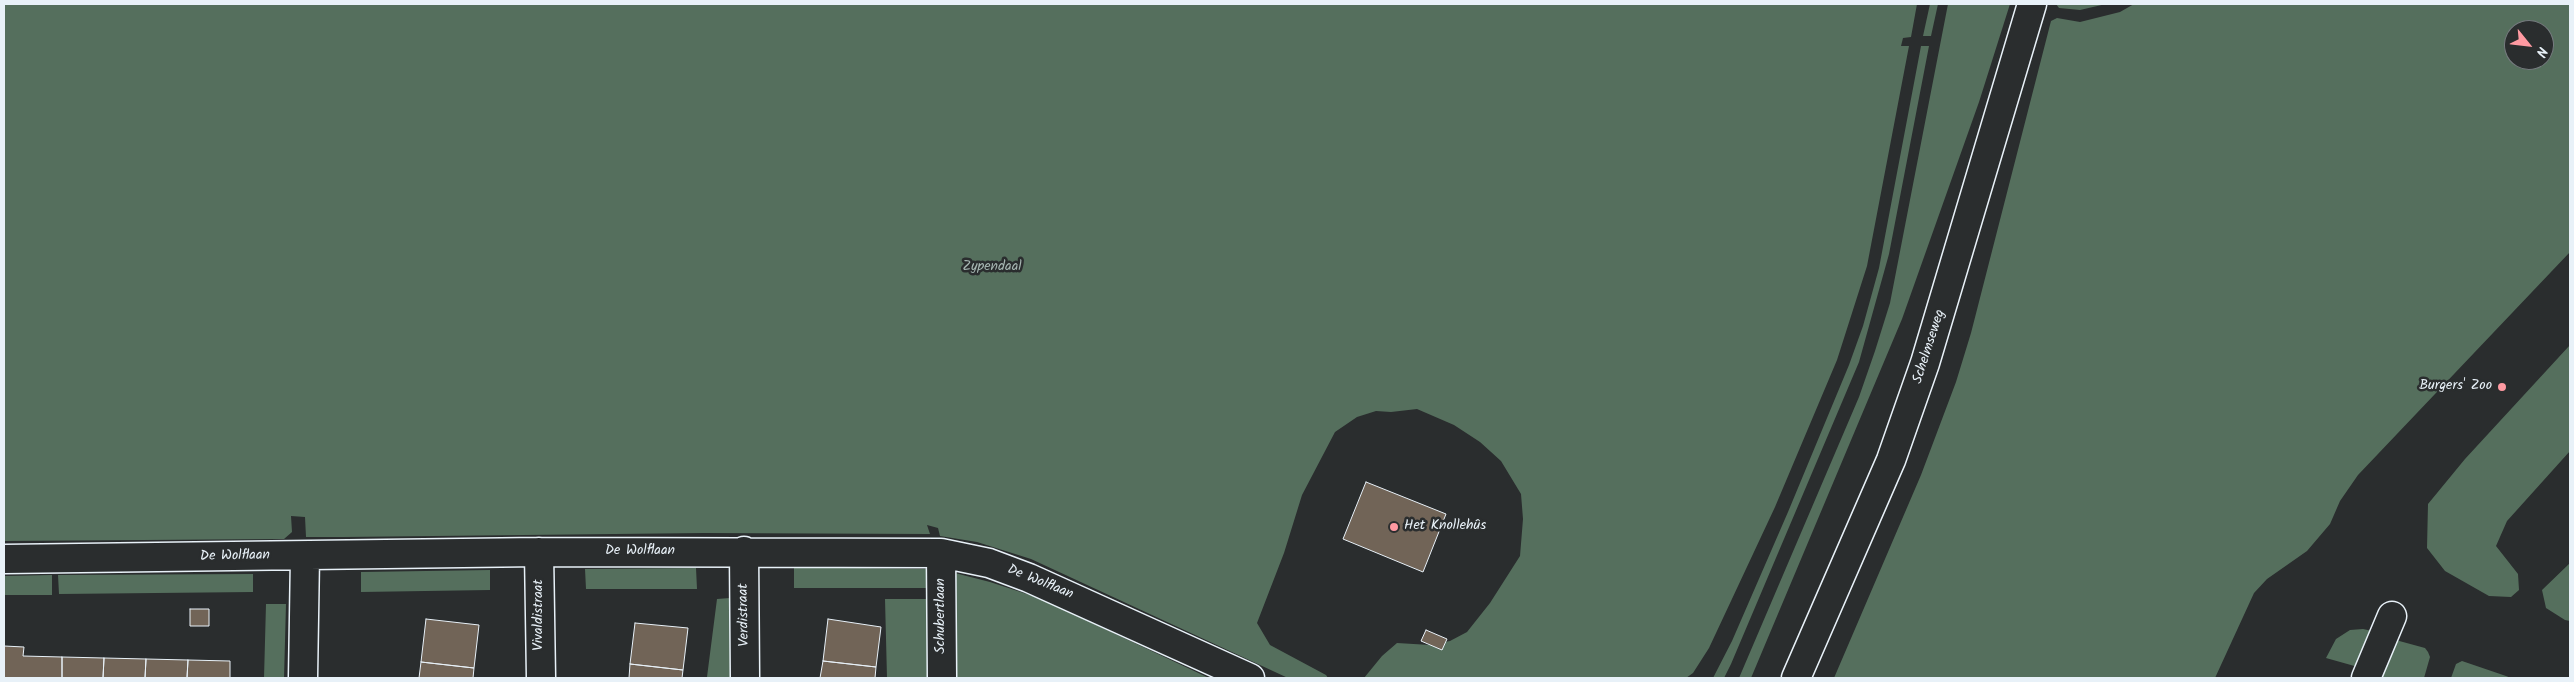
<!DOCTYPE html>
<html>
<head>
<meta charset="utf-8">
<style>
	body { margin:0 }
	#map { position:relative; width:2574px; height:682px; overflow:hidden; background:#2a2d2e; font-family:Kalam,sans-serif }
	canvas { display:block }
	.frame { position:absolute; inset:0; border:5px solid #e8f1f8; pointer-events:none }
	.north { position:absolute; left:2504px; top:20px; width:50px; height:50px; box-sizing:border-box; background:#2a2d2e; border:1px solid #767b7f; border-radius:50%; rotate:119deg; font-size:14px; font-weight:700; line-height:20px; text-align:center; color:#e8f1f8 }
	.north::after { content:''; display:block; margin:auto; width:18px; height:22px; background:#ff9aa2; clip-path:polygon(50% 0,100% 100%,50% 72%,0 100%) }
</style>
</head>
<body>
<div id="map">
<canvas width="2574" height="682"></canvas>
<div class="frame"></div>
<div class="north">N</div>
</div>
<script>
const ctx = document.querySelector('canvas').getContext('2d');
ctx.lineJoin = 'round';
function fill(path, color) { ctx.fillStyle = color; ctx.fill(path, 'evenodd'); }
const poly = rows => new Path2D(rows.map(r => 'M' + r).join(''));
function trace(path, color, width, dash) { ctx.strokeStyle = color; ctx.lineWidth = width; ctx.lineCap = dash ? 'butt' : 'round'; ctx.setLineDash(dash || []); ctx.stroke(path); }
function write(font, color, halo, rows, align = 'center') {
  ctx.font = font + ' Kalam,sans-serif'; ctx.lineWidth = 5; ctx.setLineDash([]); ctx.textBaseline = 'middle'; ctx.strokeStyle = halo; ctx.fillStyle = color; for (const [text, x, y, turn = 0] of rows) {
    ctx.save(); ctx.translate(x, y); ctx.rotate((+turn || 0) * Math.PI / 180); ctx.textAlign = isNaN(turn) ? turn : align; if (halo) ctx.strokeText(text, 0, 0); ctx.fillText(text, 0, 0); ctx.restore();
  }
}
const green = poly([
	[4,4,1917,4,1911,37,1903,38,1901,46,1909,46,1867,266,1837,360,1775,507,1709,648,1693,673,1686,678,1364,678,1382,656,1397,643,1430,645,1450,641,1467,632,1490,603,1520,556,1523,519,1521,494,1501,461,1480,442,1454,425,1417,409,1391,412,1376,411,1357,417,1335,432,1302,495,1284,553,1257,623,1270,645,1326,675,1328,678,1288,678,1031,559,977,542,940,536,938,528,927,525,930,534,704,533,344,537,306,537,305,517,291,516,292,532,284,539,4,541],
	[1930,4,1938,4,1931,36,1923,36],
	[1948,4,2010,4,1979,102,1902,319,1751,678,1739,678,1859,397,1875,351,1890,303],
	[2056,4,2106,4,2080,10,2059,8],
	[2134,4,2570,4,2570,252,2358,475,2340,501,2330,524,2307,551,2267,579,2254,593,2215,678,1834,678,1921,475,1956,382,1971,333,2051,21,2057,18,2080,22,2120,12],
	[2514,30,2544,30,2544,60,2514,60],
	[1921,46,1929,46,1889,254,1859,362,1731,664,1724,678,1713,678,1732,641,1788,512,1849,365,1863,326,1879,268],
	[2570,345,2570,451,2507,521,2496,546,2518,574,2519,590,2511,597,2489,596,2445,571,2427,548,2428,504,2465,459],
	[2570,563,2570,621,2565,620,2546,608,2542,590],
	[794,567,928,569,932,588,794,588],
	[696,568,697,589,586,589,585,569],
	[490,570,490,590,361,592,361,572],
	[951,572,990,582,1039,598,1209,678,951,678],
	[253,574,253,592,59,594,58,575],
	[52,575,52,595,4,595,4,576],
	[730,598,731,678,707,677,717,599],
	[885,599,932,599,933,678,887,678],
	[266,604,286,604,284,678,264,678],
	[2363,629,2377,632,2358,667,2326,658,2336,639,2350,630],
	[2392,639,2425,648,2428,652,2430,657,2424,678,2375,678],
	[2462,661,2506,676,2511,678,2451,678,2456,664]
]);
const building = poly([
	[1366,482,1446,514,1423,572,1343,539,1366,482],
	[190,609,209,609,209,626,190,626,190,609],
	[426,619,479,625,474,668,421,662,426,619],
	[828,619,881,627,876,667,823,661,828,619],
	[635,623,688,628,683,670,630,664,635,623],
	[1426,630,1447,639,1442,650,1421,641,1426,630],
	[4,646,24,647,23,656,62,657,62,678,4,678,4,646],
	[62,657,104,658,103,678,62,678,62,657],
	[104,658,146,659,145,678,103,678,104,658],
	[146,659,188,660,187,678,145,678,146,659],
	[188,660,230,661,230,678,187,678,188,660],
	[823,661,876,667,875,678,820,678,823,661],
	[421,662,474,668,473,678,419,678,421,662],
	[630,664,683,670,682,678,629,678,630,664]
]);
const minor = poly([
	[744,551,745,678],
	[539,552,541,678],
	[941,553,942,678],
	[4,559,539,552,941,553,989,563,1029,578,1250,678],
	[303,678,305,556],
	[2366,678,2392,616]
]);
const major = poly([
	[1796,678,1891,460,1925,363,2032,4]
]);
const markers = [
	[2502,387,5,"#ff9aa2"],
	[1394,527,5,"#ff9aa2"]
];
const parkNames = [
	["Zypendaal",992,268]
];
const streetNames = [
	["Schelmseweg",1930,347,-72],
	["De Wolflaan",640,552],
	["De Wolflaan",235,557,-1],
	["De Wolflaan",1040,583,22],
	["Vivaldistraat",540,615,-90],
	["Verdistraat",745,615,-91],
	["Schubertlaan",942,616,-90]
];
const poiNames = [
	["Burgers' Zoo",2492,387],
	["Het Knollehûs",1404,527,"left"]
];
fill(green, '#556f5d');
fill(building, '#716457');
trace(building, '#e8f1f8', 1);
trace(minor, '#e8f1f8', 31);
trace(major, '#e8f1f8', 31);
trace(minor, '#2a2d2e', 28);
trace(major, '#2a2d2e', 28);
for (const [x, y, r, color] of markers) { const dot = new Path2D(); dot.arc(x, y, r, 0, 2 * Math.PI); ctx.fillStyle = color; ctx.fill(dot); trace(dot, '#2a2d2e', 2); }
write('14px', '#a6b6b2', '#2a2d2e', parkNames);
write('14px', '#e8f1f8', '#2a2d2e', streetNames);
write('14px', '#e8f1f8', '#2a2d2e', poiNames, 'right');
</script>
</body>
</html>
